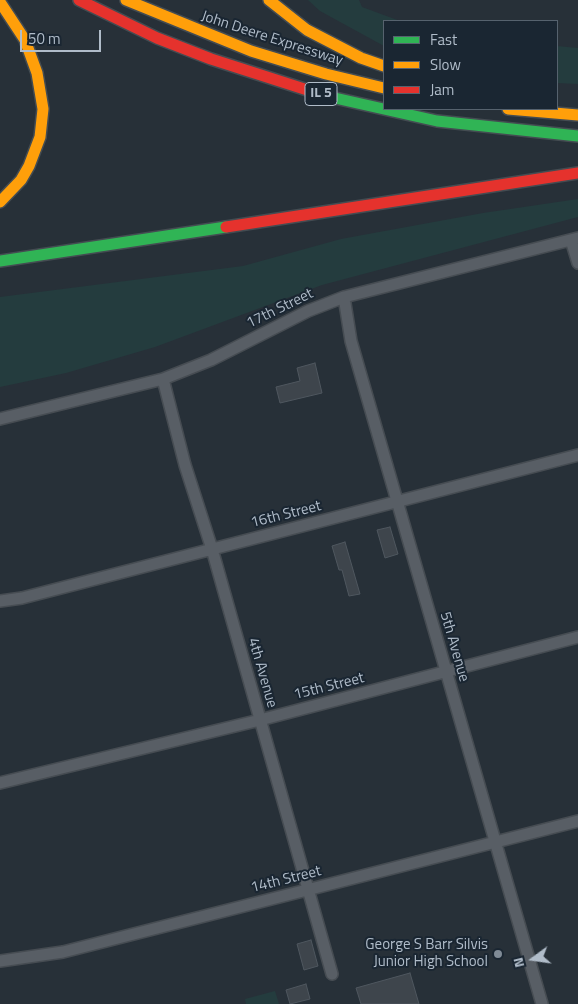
<!DOCTYPE html>
<html>
<head>
<meta charset="utf-8">
<style>
	body { margin:0 }
	#map { position:relative; width:578px; height:1004px; overflow:hidden; background:#273038; font-family:"Titillium Web",sans-serif }
	canvas { display:block }
	.legend { position:absolute; left:383px; top:20px; width:175px; height:90px; box-sizing:border-box; background:#1a2632; border:1px solid #56626e; margin:0; padding:6px 9px; list-style:none; font-size:15px; color:#b0bcc9 }
	.legend li { display:flex; align-items:center; gap:10px; height:25px }
	.legend b { width:25px; border:1px solid #56626e }
	.north { position:absolute; left:508px; top:934px; width:50px; height:50px; -webkit-text-stroke:4px #1a2632; paint-order:stroke; rotate:256deg; font-size:14px; font-weight:700; line-height:20px; text-align:center; color:#b0bcc9 }
	.north::after { content:''; display:block; margin:auto; width:18px; height:22px; background:#b0bcc9; clip-path:polygon(50% 0,100% 100%,50% 72%,0 100%) }
	.scale { position:absolute; left:20px; top:30px; width:81px; height:22px; box-sizing:border-box; border:2px solid #b0bcc9; border-top:0; padding-left:6px; font-size:15px; line-height:18px; white-space:nowrap; color:#b0bcc9; -webkit-text-stroke:4px #1a2632; paint-order:stroke }
</style>
</head>
<body>
<div id="map">
<canvas width="578" height="1004"></canvas>
<ul class="legend">
<li><b style="height:6px;background:#30b455"></b>Fast</li>
<li><b style="height:6px;background:#ff9f0a"></b>Slow</li>
<li><b style="height:6px;background:#e5322d"></b>Jam</li>
</ul>
<div class="north">N</div>
<div class="scale">50 m</div>
</div>
<script>
const ctx = document.querySelector('canvas').getContext('2d');
ctx.lineJoin = 'round';
function fill(path, color) { ctx.fillStyle = color; ctx.fill(path, 'evenodd'); }
const poly = rows => new Path2D(rows.map(r => 'M' + r).join(''));
function trace(path, color, width, dash) { ctx.strokeStyle = color; ctx.lineWidth = width; ctx.lineCap = dash ? 'butt' : 'round'; ctx.setLineDash(dash || []); ctx.stroke(path); }
function write(font, color, halo, rows, align = 'center') {
  ctx.font = font + ' "Titillium Web",sans-serif'; ctx.lineWidth = 4; ctx.setLineDash([]); ctx.textBaseline = 'middle'; ctx.strokeStyle = halo; ctx.fillStyle = color; for (const [text, x, y, turn = 0] of rows) {
    ctx.save(); ctx.translate(x, y); ctx.rotate((+turn || 0) * Math.PI / 180); ctx.textAlign = isNaN(turn) ? turn : align; if (halo) ctx.strokeText(text, 0, 0); ctx.fillText(text, 0, 0); ctx.restore();
  }
}
const green = poly([
	[308,0,359,0,362,7,400,21,384,21,384,46,320,11],
	[557,46,578,48,578,84,557,83],
	[578,199,578,217,322,285,155,347,66,373,0,387,0,297,243,266,341,239,483,213],
	[275,991,279,1004,246,1004,245,999]
]);
const building = poly([
	[315,363,322,393,280,403,276,387,300,381,297,368,315,363],
	[390,527,398,554,385,558,377,530,390,527],
	[345,542,360,594,349,596,342,570,339,570,332,546,345,542],
	[311,940,318,966,304,970,297,944,311,940],
	[410,973,419,1004,361,1004,356,988,410,973],
	[306,984,310,999,290,1004,286,990,306,984]
]);
const street = poly([
	[571,240,578,263],
	[344,297,351,341,542,1004],
	[163,379,185,465,212,549,332,974],
	[0,419,163,379,211,360,308,311,344,297,578,238],
	[0,601,22,598,578,455],
	[0,783,260,720,578,637],
	[0,961,63,952,578,821]
]);
const fast = poly([
	[326,96,437,121,578,136],
	[0,261,226,227]
]);
const slow = poly([
	[126,0,251,51,326,74,384,88],
	[269,0,307,30,361,58,384,66],
	[0,2,25,40,37,73,43,109,40,137,29,166,21,180,0,202],
	[508,109,578,115]
]);
const jam = poly([
	[79,0,157,38,211,59,326,96],
	[226,227,578,173]
]);
const markers = [
	[498,954,5,"#808b96"]
];
const shields = [
	[321,94,32]
];
const shieldNames = [
	["IL 5",321,94]
];
const streetNames = [
	["John Deere Expressway",272,39,18],
	["17th Street",280,309,-26],
	["16th Street",286,515,-14],
	["5th Avenue",454,647,74],
	["4th Avenue",262,673,74],
	["15th Street",329,687,-14],
	["14th Street",286,880,-14]
];
const poiNames = [
	["George S Barr Silvis",488,945],
	["Junior High School",488,962]
];
fill(green, '#243c3e');
fill(building, '#3e454c');
trace(building, '#4f575f', 1);
trace(street, '#464c52', 14);
trace(fast, '#444c52', 14);
trace(slow, '#444c52', 14);
trace(jam, '#444c52', 14);
trace(street, '#585e65', 11);
trace(fast, '#30b455', 11);
trace(slow, '#ff9f0a', 11);
trace(jam, '#e5322d', 11);
for (const [x, y, r, color] of markers) { const dot = new Path2D(); dot.arc(x, y, r, 0, 2 * Math.PI); ctx.fillStyle = color; ctx.fill(dot); trace(dot, '#1a2632', 2); }
for (const [x, y, w] of shields) { const box = new Path2D(); box.roundRect(x - w / 2, y - 11.5, w, 23, 4); ctx.fillStyle = '#1a2632'; ctx.fill(box); trace(box, '#b0bcc9', 1); }
write('bold 14px', '#b0bcc9', null, shieldNames);
write('15px', '#b0bcc9', '#1a2632', streetNames);
write('15px', '#b0bcc9', '#1a2632', poiNames, 'right');
</script>
</body>
</html>
